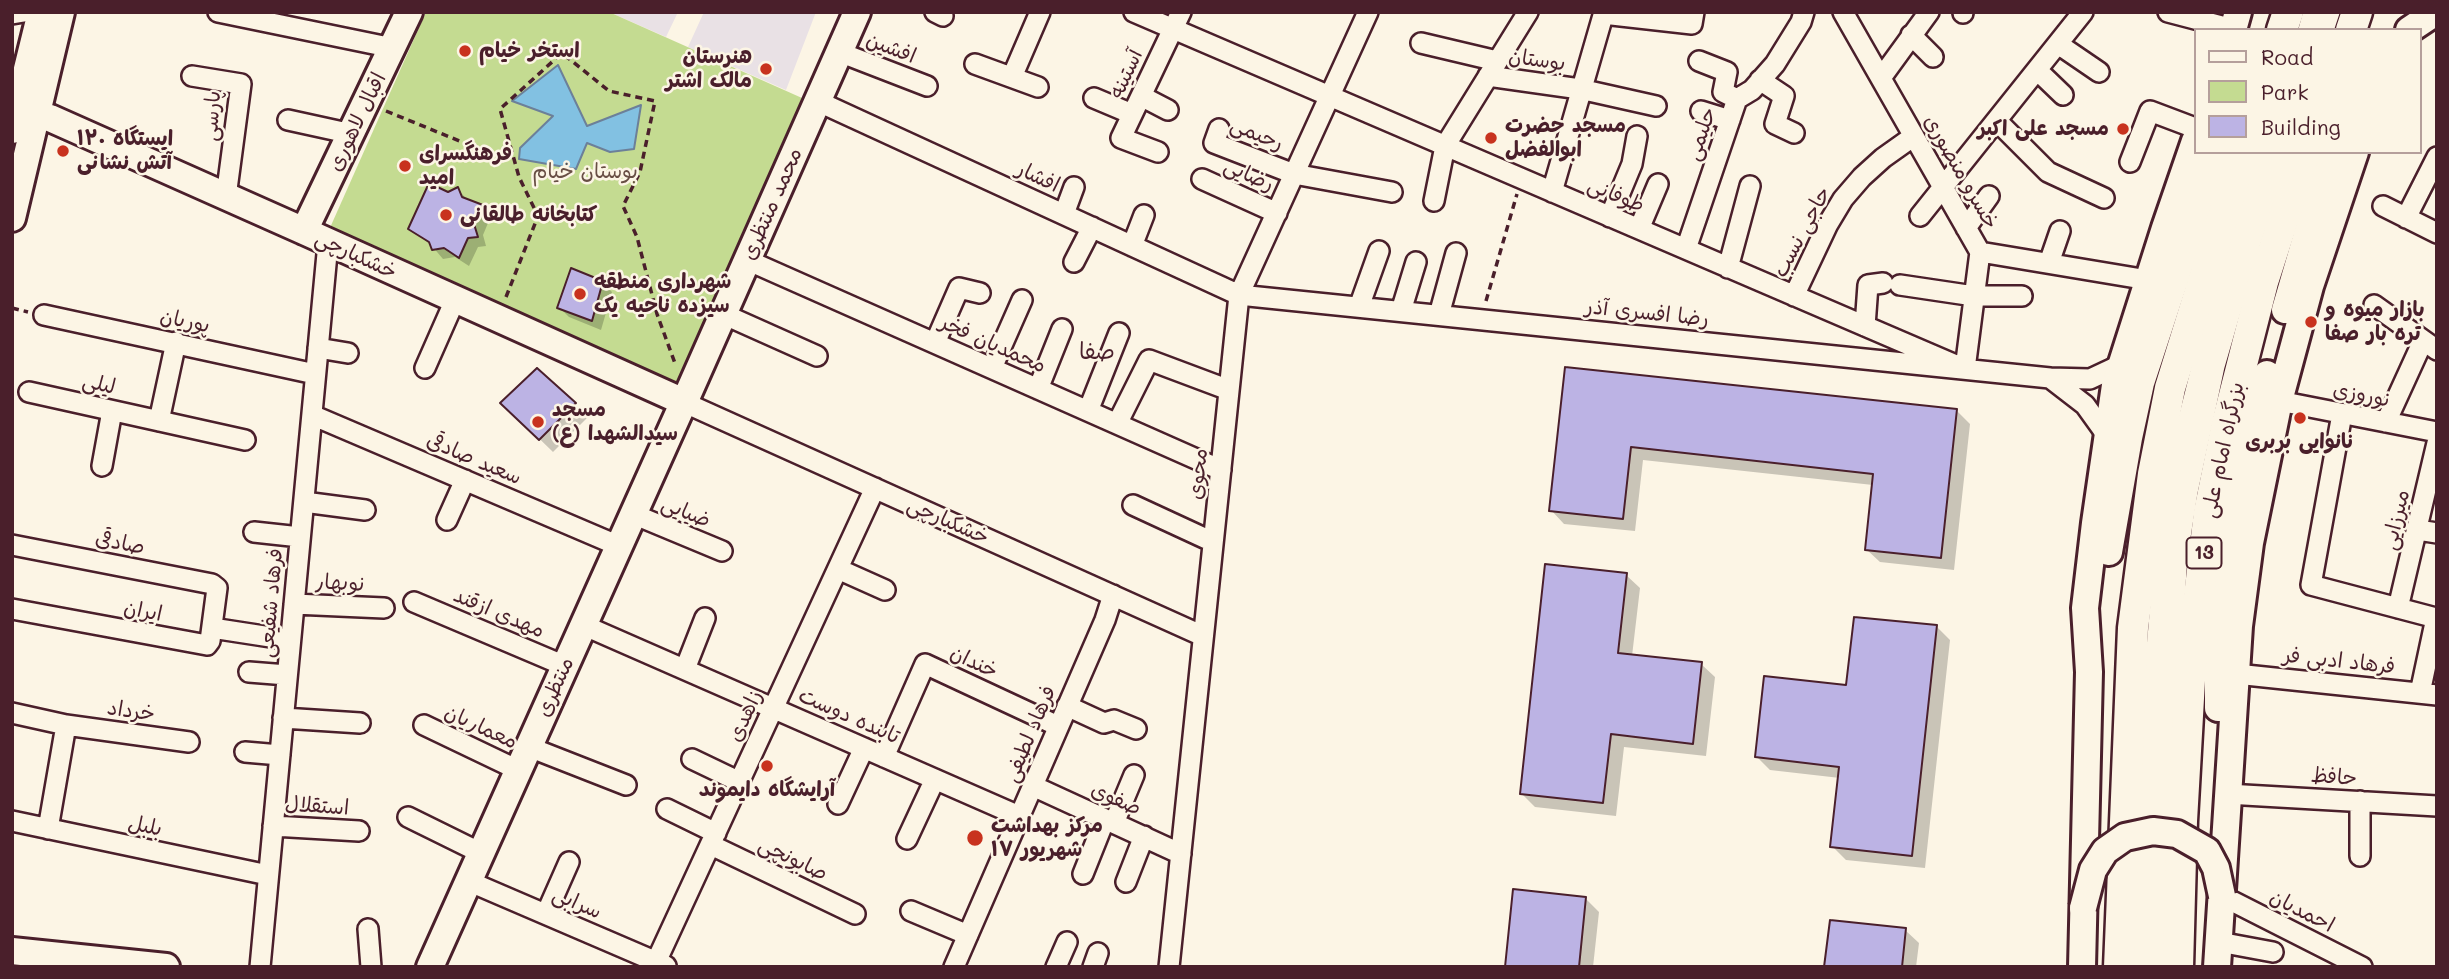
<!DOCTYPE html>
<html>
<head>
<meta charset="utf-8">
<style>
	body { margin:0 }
	#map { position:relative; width:2449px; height:979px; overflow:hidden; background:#fcf5e5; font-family:Mali,sans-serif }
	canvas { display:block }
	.frame { position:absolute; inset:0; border:14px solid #4a1f2b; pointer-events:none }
	.legend { position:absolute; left:2194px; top:28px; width:228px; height:126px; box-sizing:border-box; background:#fcf5e5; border:2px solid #b59f9b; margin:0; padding:9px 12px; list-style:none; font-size:21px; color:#4a1f2b }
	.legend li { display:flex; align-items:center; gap:14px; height:35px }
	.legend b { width:35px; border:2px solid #b59f9b }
</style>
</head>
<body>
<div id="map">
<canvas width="2449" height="979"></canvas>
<div class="frame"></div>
<ul class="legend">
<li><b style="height:9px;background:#fcf5e5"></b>Road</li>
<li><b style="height:19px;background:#c4db91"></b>Park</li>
<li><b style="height:19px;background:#bcb3e4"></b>Building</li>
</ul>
</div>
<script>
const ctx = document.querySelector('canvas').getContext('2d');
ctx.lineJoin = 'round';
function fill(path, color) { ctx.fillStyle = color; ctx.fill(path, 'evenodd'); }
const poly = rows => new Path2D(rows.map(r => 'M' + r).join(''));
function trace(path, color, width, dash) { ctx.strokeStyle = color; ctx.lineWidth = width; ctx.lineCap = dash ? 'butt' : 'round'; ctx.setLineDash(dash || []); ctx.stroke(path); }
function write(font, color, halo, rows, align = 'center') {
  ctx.font = font + ' Mali,"Playpen Sans Arabic",sans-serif'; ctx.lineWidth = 5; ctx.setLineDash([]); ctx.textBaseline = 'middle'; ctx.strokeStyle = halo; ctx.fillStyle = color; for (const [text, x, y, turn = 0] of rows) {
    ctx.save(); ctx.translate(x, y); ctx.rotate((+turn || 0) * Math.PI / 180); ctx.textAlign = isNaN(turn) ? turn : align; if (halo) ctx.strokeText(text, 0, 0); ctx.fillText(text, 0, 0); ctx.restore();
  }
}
const built = poly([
	[609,12,678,12,666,37],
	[704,12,816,12,786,90,688,47]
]);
const green = poly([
	[426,12,609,12,802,98,676,383,329,230]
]);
const water = poly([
	[558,65,587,126,641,105,634,149,610,152,587,143,576,169,519,159,520,148,553,116,512,101,558,65]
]);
const shadow = poly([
	[458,189,468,201,482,207,491,216,483,235,486,246,478,247,469,266,455,257,443,259,432,246,410,228,448,194],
	[602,282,612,292,601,330,569,317,559,307],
	[1567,369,1957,411,1970,424,1954,570,1880,562,1866,549,1873,485,1643,460,1635,531,1564,524,1551,510],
	[537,371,588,417,553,452,516,416],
	[1626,575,1640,588,1632,656,1701,664,1715,677,1706,756,1624,747,1616,816,1535,807,1522,794],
	[1937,627,1950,640,1925,868,1846,860,1832,846,1840,778,1770,770,1757,757,1848,687],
	[1586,899,1599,912,1593,967,1507,967],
	[1905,930,1919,943,1916,967,1826,967]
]);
const building = poly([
	[429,183,448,192,458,187,462,197,483,205,474,224,478,237,468,238,459,258,444,248,432,250,429,242,408,229,429,183],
	[571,268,603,281,592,321,557,308,571,268],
	[1565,367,1957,409,1941,558,1865,550,1873,474,1631,447,1623,519,1549,511,1565,367],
	[537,368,576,403,539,440,500,403,537,368],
	[1545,564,1627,573,1618,653,1702,662,1693,744,1611,734,1603,803,1520,794,1545,564],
	[1854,617,1937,625,1912,856,1830,847,1839,767,1755,757,1764,676,1846,685,1854,617],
	[1513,889,1586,897,1579,967,1505,967,1513,889],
	[1830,920,1906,928,1902,967,1824,967,1830,920]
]);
const path = poly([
	[386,111,462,142],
	[506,297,538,216,519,177,500,109,562,53,609,91,655,101,640,172,623,206,637,237,657,314,676,366],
	[1486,301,1517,194],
	[12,308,28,312]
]);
const minor = poly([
	[218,12,393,48],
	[935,12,943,16],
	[1134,12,1965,369,1980,252,1843,12],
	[2168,12,2233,29],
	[1963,13,1963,12],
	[12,14,24,12],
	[1603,14,1692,24,1694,12],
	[2308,30,2313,12],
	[2324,30,2330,12],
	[1911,35,1933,57],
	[1421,43,1497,61],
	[2058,44,2099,72],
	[839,52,927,86],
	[1699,61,1727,72,1723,92,1737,99],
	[975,64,1038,87],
	[2037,70,2063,95],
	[192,76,241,84,226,197],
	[1488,76,1580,89,1656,106],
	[1012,77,1040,12],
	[1881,78,1929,12],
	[1760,80,1784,96,1775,124,1794,133],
	[1141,96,1168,110],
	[1094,98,1132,114],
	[817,101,1239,295,2050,378],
	[1701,111,1730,120],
	[288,120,352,134],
	[1997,121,2048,172,2104,198],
	[1219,129,1214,143,1294,174,1392,192],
	[1158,152,1121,138,1181,12],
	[2130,162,2150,111,2195,128],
	[1202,179,1277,213],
	[1552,192,1604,12],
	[1434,201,1445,146,1528,12],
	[2383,206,2437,233],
	[1064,214,1074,187],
	[1920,216,2083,12],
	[1610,217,1632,164,1637,136],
	[2406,218,2437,157],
	[1966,228,1989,196],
	[1639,229,1658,184],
	[1132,246,1144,215],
	[1686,249,1737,99,1752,90,1775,64,1801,22,1804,12],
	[1980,252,2148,280],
	[747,260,1221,470],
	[1074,262,1092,227],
	[2049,263,2060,231],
	[1728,268,1750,186],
	[1900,285,1974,296,2022,296],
	[1794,296,1828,224,1843,199,1862,177,1883,158,1914,136],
	[2374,305,2437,350],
	[1359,307,1379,251],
	[1401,311,1416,262],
	[723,314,817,356],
	[44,315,315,374],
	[1439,315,1456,253],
	[1865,326,1868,285,1883,283],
	[935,343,959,288,980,293],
	[318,348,348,353],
	[425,368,455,300],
	[992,368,1022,300],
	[1038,389,1062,329],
	[29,392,245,440],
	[2279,401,2437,432],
	[692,406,1203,636],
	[1088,411,1119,333],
	[2342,414,2311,585,2436,618,2420,693],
	[312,415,619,546],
	[159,421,176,342],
	[2386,422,2423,341],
	[1117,424,1149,360,1229,390],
	[2108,437,2085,405,2050,378,2090,379,2122,364],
	[102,466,112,411],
	[304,502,365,510],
	[1133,505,1213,542],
	[633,514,722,551],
	[447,520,465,480],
	[2418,530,2437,533],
	[254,532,300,537],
	[12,545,212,584,217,588,210,641,207,645,12,609],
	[838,569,885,590],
	[414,602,565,666],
	[294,604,384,608],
	[2398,608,2437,443],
	[583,625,1019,816],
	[212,628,290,640],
	[685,669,705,618],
	[249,672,287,675],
	[2236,674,2437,695],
	[1067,706,1104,723,1114,720,1136,729],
	[12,713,66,725,48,829],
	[283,718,360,723],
	[66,725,189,742],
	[424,725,518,770],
	[529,747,626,785],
	[245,752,280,755],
	[884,757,925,664,1058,726],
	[692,759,740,782],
	[1033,786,1181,854],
	[2227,794,2437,806],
	[2360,801,2360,856],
	[838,804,864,748],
	[667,809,716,833],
	[408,817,481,853],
	[12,821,268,875],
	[1114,823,1134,775],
	[273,826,359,831],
	[907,839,935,779],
	[711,845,855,914],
	[1083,874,1105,819],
	[468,881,666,966],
	[1126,882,1144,836],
	[2222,896,2362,967],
	[911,911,968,935],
	[546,914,569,862],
	[368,929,371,967],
	[2219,942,2273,952],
	[656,962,875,488],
	[260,967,328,243],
	[954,967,1105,620,1113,595],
	[1056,967,1067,942],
	[1093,967,1098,953],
	[1169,967,1239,295,1368,12],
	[2140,967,2152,694,2165,547,2175,470,2207,344,2267,152],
	[2156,967,2165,745,2178,556,2188,492,2215,366,2251,242,2282,152]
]);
const major = poly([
	[2233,30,2238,12],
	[2409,30,2436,12],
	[18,107,50,118,304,231,675,398],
	[12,130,41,12],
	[12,218,61,12],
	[304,231,409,12],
	[2285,310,2331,152],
	[687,396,857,12],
	[2109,552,2129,438,2141,383,2217,152],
	[2218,708,2218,626,2228,549,2240,477,2267,374],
	[12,951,166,967],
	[430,967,681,408],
	[2082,967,2089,672,2085,608,2095,523,2115,385,2165,228,2195,141],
	[2217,967,2239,626,2250,543,2279,401,2310,286,2355,152]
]);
const highway = poly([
	[2282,30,2288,12],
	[2351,30,2357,12],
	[2119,967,2133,628,2153,474,2170,388,2243,152],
	[2178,967,2182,821,2191,663,2209,512,2227,423,2263,282,2305,152]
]);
const majorBridge = poly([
	[2083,908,2093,870,2105,851,2125,837,2153,831,2177,834,2207,851,2216,868,2222,896]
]);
const markers = [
	[465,51,7,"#c8321e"],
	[766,69,7,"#c8321e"],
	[2123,129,7,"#c8321e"],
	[1491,138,7,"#c8321e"],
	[63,151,7,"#c8321e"],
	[405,166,7,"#c8321e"],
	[446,215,7,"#c8321e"],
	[580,294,7,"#c8321e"],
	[2311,322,7,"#c8321e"],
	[2300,418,7,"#c8321e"],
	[538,422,7,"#c8321e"],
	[767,766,7,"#c8321e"],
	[975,838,9,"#c8321e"]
];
const shields = [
	[2204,553,35]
];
const shieldNames = [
	["13",2204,553]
];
const streetNames = [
	["افشین",891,48,21],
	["بوستان",1537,60,8],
	["آستینه",1126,74,-65],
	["پارسی",212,116,-86],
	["اقبال لاهوری",357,122,-64],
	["رحیمی",1257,134,23],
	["حلیمی",1701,134,-71],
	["خسرو منصوری",1961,172,60],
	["رضایی",1249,175,24],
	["افشار",1038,177,25],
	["طوفانی",1616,195,23],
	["محمد منتظری",772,204,-66],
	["حاجی نسب",1802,232,-62],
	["خشکبارچی",356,255,25],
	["رضا افسری آذر",1647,313,6],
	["پوریان",185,321,12],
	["محمدیان فخر",993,344,24],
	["لیلی",99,384,13],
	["نوروزی",2362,395,11],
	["بزرگراه امام علی",2223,450,-78],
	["سعید صادقی",474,459,23],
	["محوی",1198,474,-84],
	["ضیایی",686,512,22],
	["میرزایی",2396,520,-77],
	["خشکبارچی",948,521,24],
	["صادقی",120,543,11],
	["نوبهار",340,583,3],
	["فرهاد شفیعی",271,603,-85],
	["ایران",143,611,11],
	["مهدی ازقند",499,613,23],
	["فرهاد ادبی فر",2339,661,6],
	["خندان",974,662,25],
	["منتظری",555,687,-66],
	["خرداد",131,711,8],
	["زاهدی",745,716,-65],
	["تابنده دوست",849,716,24],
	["معماریان",481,727,25],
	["فرهاد لطیفی",1030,734,-67],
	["حافظ",2334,777,4],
	["صفوی",1116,799,24],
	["استقلال",317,806,4],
	["بلبل",145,826,12],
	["صابونچی",793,859,26],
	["سرابی",577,903,23],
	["احمدیان",2302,911,27]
];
const poiNames = [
	["استخر خیام",479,51],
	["هنرستان",752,57,"right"],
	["مالک اشتر",752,81,"right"],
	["مسجد حضرت",1505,126],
	["ابوالفضل",1505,150],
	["مسجد علی اکبر",2109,129,"right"],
	["ایستگاه ۱۲۰",77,139],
	["آتش نشانی",77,163],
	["فرهنگسرای",419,154],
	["امید",419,178],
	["کتابخانه طالقانی",460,215],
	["شهرداری منطقه",594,282],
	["سیزده ناحیه یک",594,306],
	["بازار میوه و",2325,310],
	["تره بار صفا",2325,334],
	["مسجد",552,410],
	["سیدالشهدا (ع)",552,434],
	["نانوایی بربری",2300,442,"center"],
	["آرایشگاه دایموند",767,790,"center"],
	["مرکز بهداشت",991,826],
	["۱۷ شهریور",991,850]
];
const parkNames = [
	["بوستان خیام",585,172]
];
const neighbourhoodNames = [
	["صفا",1097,352]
];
fill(built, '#e9e1e5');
fill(green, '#c4db91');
fill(water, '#82c1e2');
trace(water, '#6c8099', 2);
fill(shadow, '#0003');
fill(building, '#bcb3e4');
trace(building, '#4a1f2b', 2);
trace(minor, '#4a1f2b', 24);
trace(major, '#4a1f2b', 32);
trace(highway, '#4a1f2b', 35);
trace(path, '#4a1f2b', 3.5, [7, 5]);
trace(minor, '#fcf5e5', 19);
trace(major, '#fcf5e5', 26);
trace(highway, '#fcf5e5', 30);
trace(majorBridge, '#4a1f2b', 32, []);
trace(majorBridge, '#fcf5e5', 26);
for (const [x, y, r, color] of markers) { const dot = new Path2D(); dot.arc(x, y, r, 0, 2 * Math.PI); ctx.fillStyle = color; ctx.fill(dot); trace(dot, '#fcf5e5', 2.5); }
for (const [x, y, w] of shields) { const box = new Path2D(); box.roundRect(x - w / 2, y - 15.5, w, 31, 5); ctx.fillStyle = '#fcf5e5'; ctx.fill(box); trace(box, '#4a1f2b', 2); }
write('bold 19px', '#4a1f2b', null, shieldNames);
write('21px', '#4a1f2b', '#fcf5e5', streetNames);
write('bold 21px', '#4a1f2b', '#fcf5e5', poiNames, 'left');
write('21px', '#684e44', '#fcf5e5', parkNames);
write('23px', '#4a1f2b', '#fcf5e5', neighbourhoodNames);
</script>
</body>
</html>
